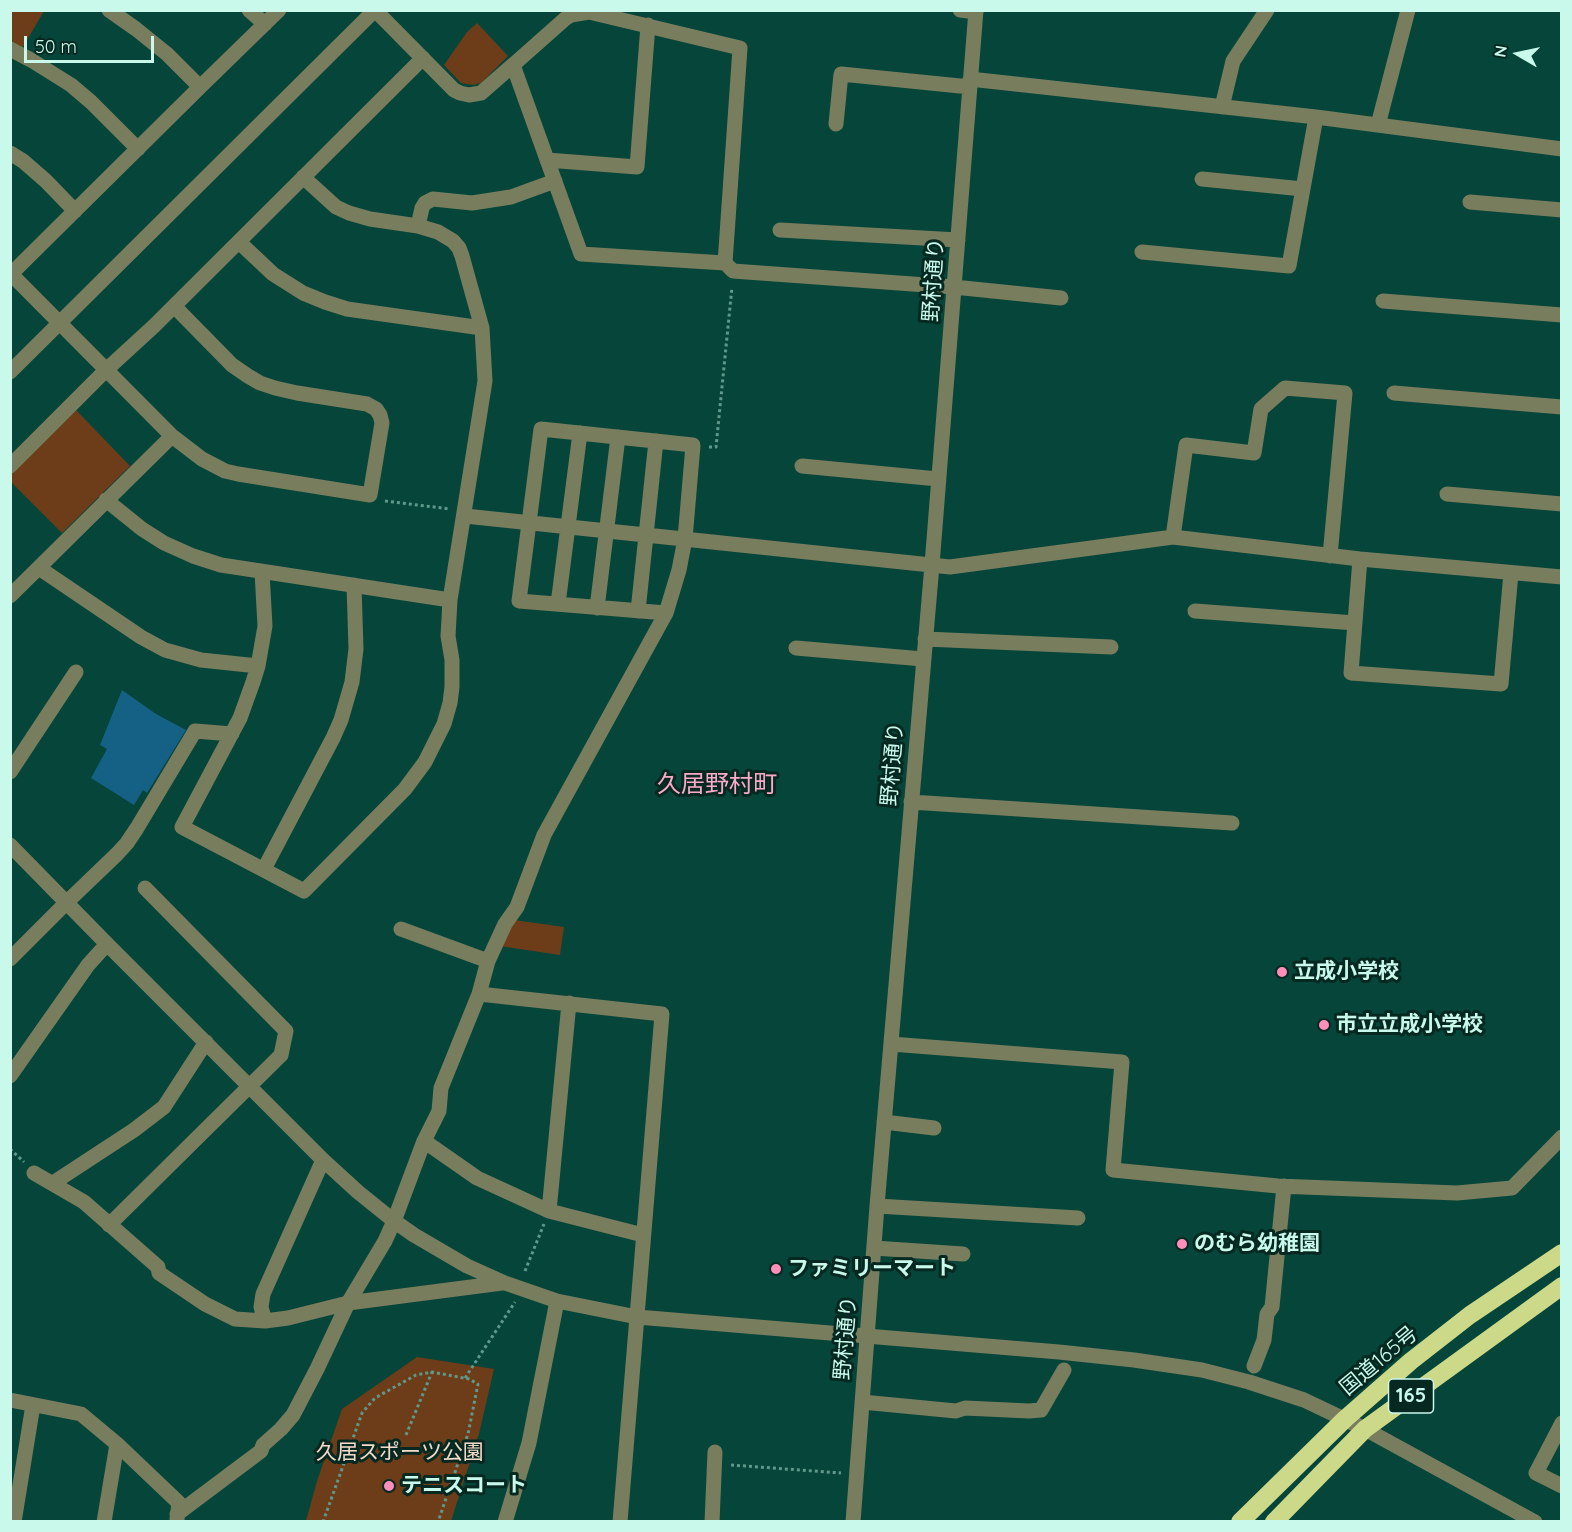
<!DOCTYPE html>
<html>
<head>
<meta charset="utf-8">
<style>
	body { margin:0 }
	#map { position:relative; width:1572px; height:1532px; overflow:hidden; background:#064539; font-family:Quicksand,sans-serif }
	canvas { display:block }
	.frame { position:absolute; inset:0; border:12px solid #c9f9eb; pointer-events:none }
	.north { position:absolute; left:1488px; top:24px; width:60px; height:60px; -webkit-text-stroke:4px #052821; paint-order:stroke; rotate:279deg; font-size:16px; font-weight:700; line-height:24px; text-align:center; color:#c9f9eb }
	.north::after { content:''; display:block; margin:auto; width:21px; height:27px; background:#c9f9eb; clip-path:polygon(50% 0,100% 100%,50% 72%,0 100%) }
	.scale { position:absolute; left:24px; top:36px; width:130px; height:27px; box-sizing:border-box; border:3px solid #c9f9eb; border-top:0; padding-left:8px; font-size:18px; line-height:21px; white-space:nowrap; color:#c9f9eb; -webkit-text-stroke:4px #052821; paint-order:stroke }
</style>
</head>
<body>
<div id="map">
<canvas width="1572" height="1532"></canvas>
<div class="frame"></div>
<div class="north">N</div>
<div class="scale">50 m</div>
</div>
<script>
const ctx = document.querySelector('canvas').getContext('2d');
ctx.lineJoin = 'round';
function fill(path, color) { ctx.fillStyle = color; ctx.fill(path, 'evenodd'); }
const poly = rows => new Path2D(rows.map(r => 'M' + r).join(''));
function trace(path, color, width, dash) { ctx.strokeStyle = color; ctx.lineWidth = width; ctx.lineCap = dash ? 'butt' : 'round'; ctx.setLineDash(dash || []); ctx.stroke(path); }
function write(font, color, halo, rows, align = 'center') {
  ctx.font = font + ' Quicksand,"Noto Sans JP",sans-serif'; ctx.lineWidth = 6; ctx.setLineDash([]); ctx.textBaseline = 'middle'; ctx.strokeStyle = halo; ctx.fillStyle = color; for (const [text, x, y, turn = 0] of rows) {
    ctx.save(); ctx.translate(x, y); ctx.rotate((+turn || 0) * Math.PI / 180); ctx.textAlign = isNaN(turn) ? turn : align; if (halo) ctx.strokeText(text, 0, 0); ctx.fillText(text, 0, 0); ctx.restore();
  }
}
const green = poly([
	[11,11,44,11,23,47,11,42],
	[477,23,508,56,481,83,473,85,461,83,444,65,467,32],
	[76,410,130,466,62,533,11,482,11,474],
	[514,920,564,927,560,955,500,946],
	[417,1357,494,1369,479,1434,451,1521,306,1521,317,1481,342,1409]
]);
const water = poly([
	[122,690,156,714,186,730,147,793,143,790,134,805,91,778,107,749,100,745]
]);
const path = poly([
	[709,447,716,447,732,287],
	[385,501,450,509],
	[10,1149,24,1162],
	[525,1271,544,1224],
	[465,1378,515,1302],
	[406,1435,432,1372],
	[731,1465,841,1473],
	[323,1522,362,1413,375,1398,416,1375,432,1372,469,1379,478,1384,468,1434,438,1522]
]);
const minor = poly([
	[109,10,136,29,167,54,200,87],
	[249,10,265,24],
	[375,10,454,90,460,93,469,95,481,93,513,65],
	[960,10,976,12],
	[589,12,740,48,725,263,581,254,513,65,566,18,571,15,589,12],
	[10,49,31,60,71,85,91,102,138,149],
	[970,79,1316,117,1562,149],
	[1222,107,1233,61,1267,10],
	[836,124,841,74,970,87],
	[1378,125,1408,10],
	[10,153,23,161,46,181,75,211],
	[547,160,637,167,648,25],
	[1202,179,1303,189],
	[1470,202,1562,210],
	[418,226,422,208,425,203,433,199,472,203,511,197,555,181],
	[780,230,958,240],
	[239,242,273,274,303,293,325,302,347,309,482,328],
	[1142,252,1289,266,1316,117],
	[725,263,733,271,954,287,1061,298],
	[10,273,172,436,202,459,225,471,238,474,370,495,382,423,380,415,376,409,367,404,297,393,275,388,260,383,248,376,232,365,174,306],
	[10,275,200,87,279,10],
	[1383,301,1562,315],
	[10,372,375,10],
	[1394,393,1562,407],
	[541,429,693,445,685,539,679,570,666,613,519,601,541,429],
	[10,466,106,370,154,326,423,58],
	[802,466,938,479],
	[1447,494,1562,504],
	[106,500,142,529,164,543,193,556,221,565,450,600],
	[465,516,950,567,1173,537,1360,559,1562,577],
	[1173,537,1186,445,1254,453,1261,409,1285,388,1345,393,1330,556],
	[1360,559,1351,673,1501,684,1511,573],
	[39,568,141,637,165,650,201,660,258,666],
	[262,572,265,626,258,666,253,682,240,718,182,827,304,891,405,789,425,762,444,724,450,703,452,687,452,660,448,636,450,600,485,381,482,328,462,256,459,248,453,241,438,232,418,226,370,219,349,213,336,207,303,177],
	[10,596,172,436],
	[558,604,580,433],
	[597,608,618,437],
	[638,611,656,441],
	[1195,611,1355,623],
	[925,639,1111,647],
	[796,648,923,659],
	[10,772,76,672],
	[911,802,1232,823],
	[10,845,107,944,323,1160,358,1192,394,1221,414,1235,467,1266,505,1283,557,1301,637,1317,1059,1352,1134,1360,1202,1370,1249,1382,1304,1400,1365,1429,1535,1522],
	[264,869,333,738,341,720,352,682,356,649,354,585],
	[401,929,488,961],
	[10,959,67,902,117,854,127,843,137,828,195,731,232,734],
	[479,994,662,1014,620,1522],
	[891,1044,1122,1062,1113,1170,1278,1186,1457,1193,1512,1188,1562,1137],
	[10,1076,88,965,107,944],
	[884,1122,934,1128],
	[424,1141,477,1178,549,1211,643,1235],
	[34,1173,84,1202,158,1267,159,1273,205,1304,235,1319,265,1321,288,1318,348,1303,502,1283],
	[53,1183,134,1130,164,1107,206,1042],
	[877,1206,1078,1218],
	[549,1211,569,1003],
	[109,1225,281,1055,286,1031,145,888],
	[874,1248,963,1254],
	[265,1321,261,1307,263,1294,323,1160],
	[1254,1366,1264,1340,1267,1314,1272,1307,1284,1186],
	[10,1400,81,1414,117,1444,179,1503,177,1519],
	[862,1402,956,1411,965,1408,1029,1411,1041,1410,1064,1370],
	[1562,1423,1536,1473,1562,1486],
	[177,1514,261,1451,263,1445,281,1429,293,1415,317,1369,348,1303,385,1241,394,1221,424,1141,439,1111,441,1088,479,994,488,961,505,924,517,907,544,835,666,613],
	[14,1522,33,1405],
	[104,1522,117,1444],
	[505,1522,529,1443,557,1301],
	[712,1522,715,1452],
	[853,1522,877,1206,932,565,976,10]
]);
const highway = poly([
	[1240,1522,1345,1419,1411,1361,1470,1315,1562,1253],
	[1274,1522,1365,1429,1562,1286]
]);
const markers = [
	[1282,972,6,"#ff8eba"],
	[1324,1025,6,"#ff8eba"],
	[1182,1244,6,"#ff8eba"],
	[776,1269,6,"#ff8eba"],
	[389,1486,6,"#ff8eba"]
];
const shields = [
	[1411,1396,45]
];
const shieldNames = [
	["165",1411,1396]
];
const streetNames = [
	["野村通り",934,280,-86],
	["野村通り",893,764,-85],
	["野村通り",846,1338,-85],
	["国道165号",1379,1361,-40]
];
const poiNames = [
	["立成小学校",1294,972],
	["市立立成小学校",1336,1025],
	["のむら幼稚園",1194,1244],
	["ファミリーマート",788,1269],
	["テニスコート",401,1486]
];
const parkNames = [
	["久居スポーツ公園",400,1453]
];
const quarterNames = [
	["久居野村町",717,785]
];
fill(green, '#6c3d18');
fill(water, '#156186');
trace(path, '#60988b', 3, [3, 3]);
trace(minor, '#787d5e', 15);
trace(highway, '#ccd988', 18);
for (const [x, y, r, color] of markers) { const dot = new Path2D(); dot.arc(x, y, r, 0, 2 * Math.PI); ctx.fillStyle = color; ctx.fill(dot); trace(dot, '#052821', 2); }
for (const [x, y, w] of shields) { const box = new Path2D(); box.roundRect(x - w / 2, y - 17, w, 34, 4.5); ctx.fillStyle = '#052821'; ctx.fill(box); trace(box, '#c9f9eb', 1.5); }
write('bold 20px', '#c9f9eb', null, shieldNames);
write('21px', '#c9f9eb', '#052821', streetNames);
write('bold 21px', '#c9f9eb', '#052821', poiNames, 'left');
write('21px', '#f4dac9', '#052821', parkNames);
write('24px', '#fbabc8', '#052821', quarterNames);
</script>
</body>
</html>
